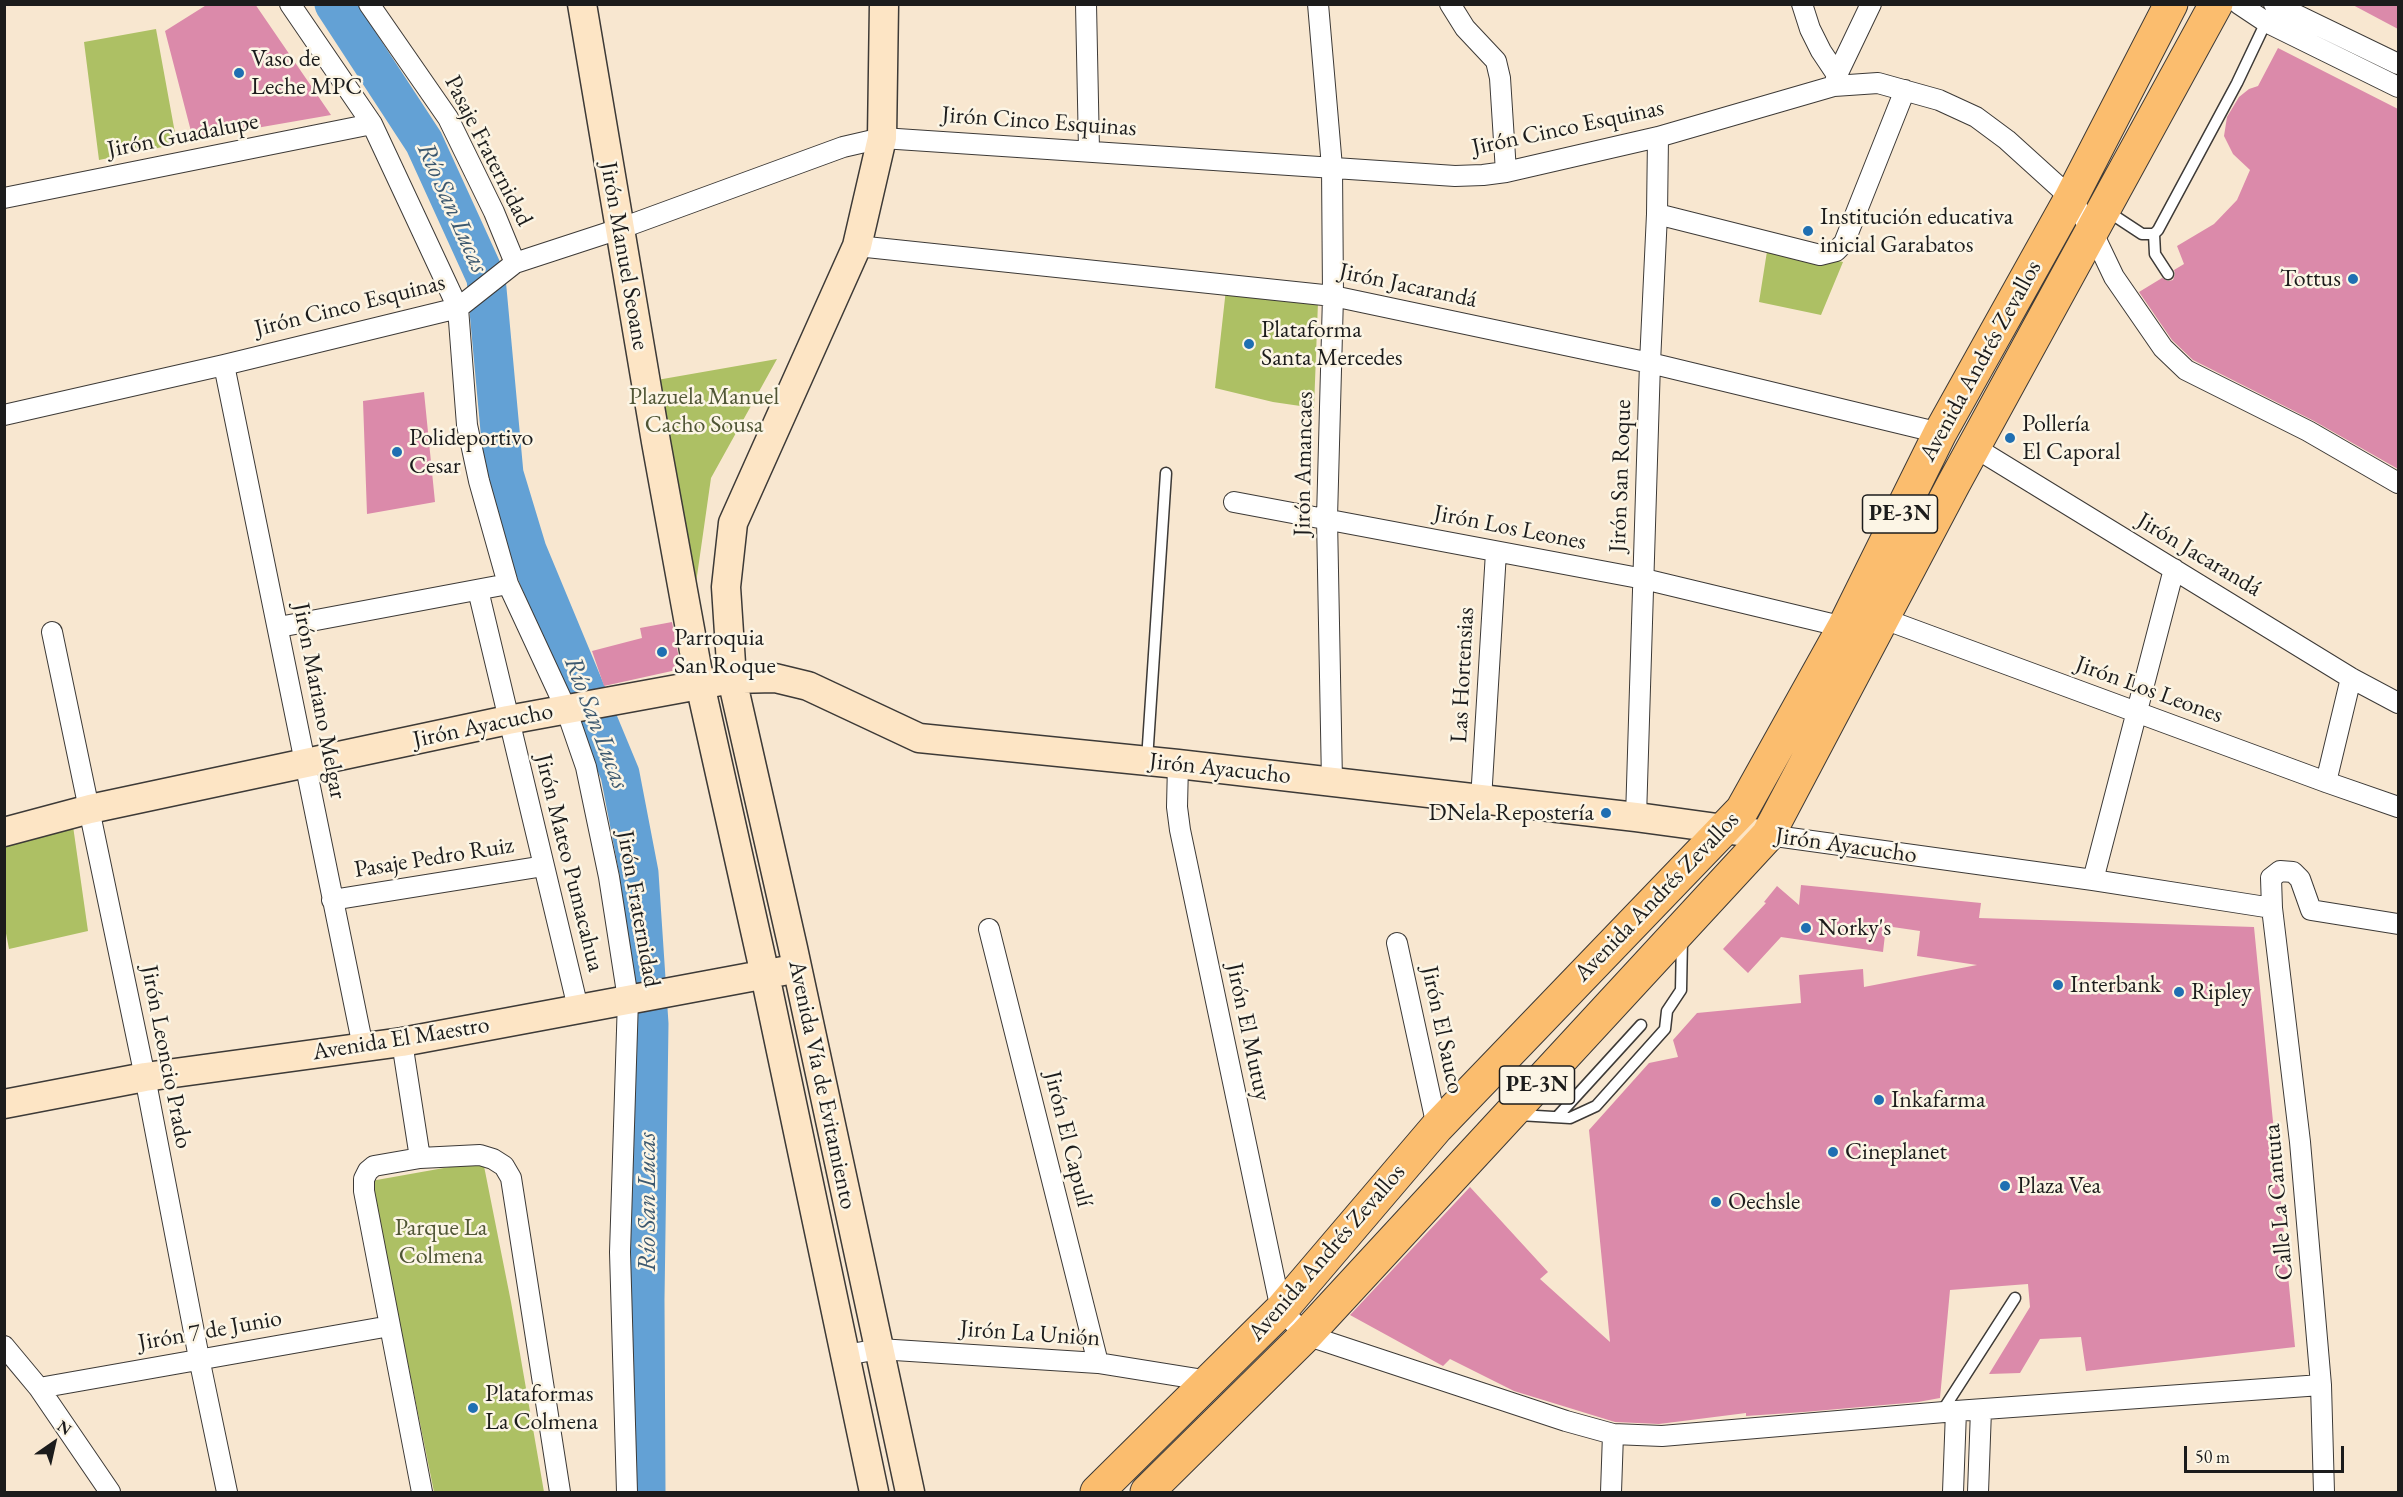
<!DOCTYPE html>
<html>
<head>
<meta charset="utf-8">
<style>
	body { margin:0 }
	#map { position:relative; width:2403px; height:1497px; overflow:hidden; background:#f8e7d0; font-family:"EB Garamond",serif }
	canvas { display:block }
	.frame { position:absolute; inset:0; border:6px solid #1c1c1c; pointer-events:none }
	.north { position:absolute; left:24px; top:1413px; width:60px; height:60px; -webkit-text-stroke:4px #fcf5e5; paint-order:stroke; rotate:34deg; font-size:16px; font-weight:700; line-height:24px; text-align:center; color:#1c1c1c }
	.north::after { content:''; display:block; margin:auto; width:21px; height:27px; background:#1c1c1c; clip-path:polygon(50% 0,100% 100%,50% 72%,0 100%) }
	.scale { position:absolute; left:2184px; top:1446px; width:160px; height:27px; box-sizing:border-box; border:3px solid #1c1c1c; border-top:0; padding-left:8px; font-size:18px; line-height:21px; white-space:nowrap; color:#1c1c1c; -webkit-text-stroke:4px #fcf5e5; paint-order:stroke }
</style>
</head>
<body>
<div id="map">
<canvas width="2403" height="1497"></canvas>
<div class="frame"></div>
<div class="north">N</div>
<div class="scale">50 m</div>
</div>
<script>
const ctx = document.querySelector('canvas').getContext('2d');
ctx.lineJoin = 'round';
function fill(path, color) { ctx.fillStyle = color; ctx.fill(path, 'evenodd'); }
const poly = rows => new Path2D(rows.map(r => 'M' + r).join(''));
function trace(path, color, width, dash) { ctx.strokeStyle = color; ctx.lineWidth = width; ctx.lineCap = dash ? 'butt' : 'round'; ctx.setLineDash(dash || []); ctx.stroke(path); }
function write(font, color, halo, rows, align = 'center') {
  ctx.font = font + ' "EB Garamond",serif'; ctx.lineWidth = 5; ctx.setLineDash([]); ctx.textBaseline = 'middle'; ctx.strokeStyle = halo; ctx.fillStyle = color; for (const [text, x, y, turn = 0] of rows) {
    ctx.save(); ctx.translate(x, y); ctx.rotate((+turn || 0) * Math.PI / 180); ctx.textAlign = isNaN(turn) ? turn : align; if (halo) ctx.strokeText(text, 0, 0); ctx.fillText(text, 0, 0); ctx.restore();
  }
}
const green = poly([
	[156,29,177,144,99,160,84,42],
	[1768,245,1843,262,1821,315,1759,302],
	[1226,289,1318,302,1314,408,1273,402,1215,388],
	[777,359,711,478,696,583,657,380],
	[72,819,88,931,9,949,4,923,4,838],
	[483,1161,511,1302,544,1492,434,1492,371,1181]
]);
const river = poly([
	[334,4,424,142,486,278,504,474,527,550,620,774,639,873,649,1024,645,1299,646,1492]
]);
const building = poly([
	[208,4,255,4,331,115,193,139,165,31],
	[2351,4,2398,4,2398,29],
	[2278,48,2398,109,2398,469,2314,421,2193,360,2172,340,2139,292,2162,278,2168,281,2173,280,2175,274,2174,270,2184,264,2177,246,2214,224,2237,200,2250,170,2233,154,2224,136,2227,117,2239,97,2249,89,2258,86],
	[424,392,435,502,367,514,363,401],
	[672,622,681,669,604,686,592,651,642,638,640,628],
	[1801,885,1981,903,1979,918,2254,927,2295,1347,2086,1371,2081,1337,2040,1339,2020,1373,1989,1374,2030,1307,2028,1284,1950,1290,1940,1398,1918,1402,1804,1412,1746,1416,1746,1413,1659,1424,1615,1422,1514,1391,1450,1359,1443,1366,1350,1315,1470,1187,1548,1272,1540,1279,1610,1342,1589,1130,1649,1063,1678,1057,1673,1040,1697,1013,1801,1003,1799,975,1863,969,1864,987,1977,965,1917,956,1920,931,1886,926,1883,952,1781,937,1748,973,1723,949,1766,903,1764,902,1777,886,1799,905]
]);
const lane = poly([
	[2107,211,2142,234,2154,234,2158,230,2237,83,2266,22],
	[2154,234,2155,254,2168,274],
	[1147,760,1166,473],
	[1519,1115,1570,1118,1596,1106,1665,1029,1667,1011,1681,990,1682,938],
	[1557,1117,1641,1025],
	[1941,1413,2015,1298]
]);
const street = poly([
	[290,4,372,124,458,308,467,425,479,481,508,584,566,709,586,767,609,877,628,999,620,1252,627,1492],
	[369,4,448,118,494,212,515,263],
	[1086,4,1089,150],
	[1318,4,1332,167,1333,296,1327,518,1332,782],
	[1450,4,1465,28,1496,61,1500,78,1506,172],
	[1802,4,1810,29,1821,51,1837,75],
	[2239,4,2266,22,2398,87],
	[2274,4,2398,64],
	[1834,86,1837,75,1871,4],
	[4,198,372,124],
	[1657,214,1820,255,1836,251,1844,243,1905,90],
	[857,246,1333,296,1650,363,1940,433],
	[224,365,363,1047],
	[4,415,224,365,458,308,515,263,619,229,843,147,882,138,1455,176,1483,175,1506,172,1658,137,1834,86,1878,83,1939,100,1976,117,2007,140,2071,198,2092,231,2114,277,2163,348,2186,370,2308,431,2398,483],
	[1974,447,2351,678,2398,703],
	[1234,502,1644,579,1844,627],
	[478,590,578,1008],
	[1884,619,2326,782,2398,807],
	[279,627,508,584],
	[52,632,145,1077,199,1358,227,1492],
	[1178,764,1177,807,1180,830,1281,1310,1306,1335,1566,1421,1613,1434,1662,1436,1956,1411,2321,1385],
	[2326,782,2351,678],
	[1481,800,1496,552],
	[1636,817,1650,363,1657,214,1658,137],
	[1768,835,2093,880,2272,908,2271,878,2280,871,2293,872,2300,879,2311,910,2398,924],
	[2093,880,2174,569],
	[332,900,544,866],
	[2272,908,2300,1142,2321,1385,2324,1492],
	[989,929,1098,1363],
	[1397,943,1437,1127],
	[402,1042,420,1158],
	[4,1346,39,1388,110,1492],
	[846,1355,879,1349,1098,1363,1210,1381],
	[39,1388,390,1326],
	[422,1492,364,1191,364,1179,368,1171,374,1166,420,1158,480,1155,493,1159,504,1166,511,1178,560,1492],
	[1611,1492,1613,1434],
	[1953,1492,1956,1411],
	[1978,1492,1981,1410]
]);
const secondary = poly([
	[582,4,656,442,700,684,765,975,874,1492],
	[884,4,882,138,857,246,733,523,726,587,732,679,793,948,910,1492],
	[4,832,90,809,508,720,732,679,775,678,808,686,919,738,1178,764,1636,817,1768,835],
	[4,1104,145,1077,402,1042,783,971]
]);
const highway = poly([
	[1097,1492,1281,1310,1437,1127,1742,810,1844,627,1940,433,2071,198,2171,4],
	[1147,1492,1306,1335,1768,835,1954,483,2216,4]
]);
const markers = [
	[239,73,6,"#1f6fb2"],
	[1808,231,6,"#1f6fb2"],
	[2353,279,6,"#1f6fb2"],
	[1249,344,6,"#1f6fb2"],
	[2010,438,6,"#1f6fb2"],
	[397,452,6,"#1f6fb2"],
	[662,652,6,"#1f6fb2"],
	[1606,813,6,"#1f6fb2"],
	[1806,928,6,"#1f6fb2"],
	[2058,985,6,"#1f6fb2"],
	[2179,992,6,"#1f6fb2"],
	[1879,1100,6,"#1f6fb2"],
	[1833,1152,6,"#1f6fb2"],
	[2005,1186,6,"#1f6fb2"],
	[1716,1202,6,"#1f6fb2"],
	[473,1408,6,"#1f6fb2"]
];
const shields = [
	[1900,514,75],
	[1537,1085,75]
];
const shieldNames = [
	["PE-3N",1900,514],
	["PE-3N",1537,1085]
];
const poiNames = [
	["Vaso de",251,59],
	["Leche MPC",251,87],
	["Institución educativa",1820,217],
	["inicial Garabatos",1820,245],
	["Tottus",2341,279,"right"],
	["Plataforma",1261,330],
	["Santa Mercedes",1261,358],
	["Pollería",2022,424],
	["El Caporal",2022,452],
	["Polideportivo",409,438],
	["Cesar",409,466],
	["Parroquia",674,638],
	["San Roque",674,666],
	["DNela Repostería",1594,813,"right"],
	["Norky's",1818,928],
	["Interbank",2070,985],
	["Ripley",2191,992],
	["Inkafarma",1891,1100],
	["Cineplanet",1845,1152],
	["Plaza Vea",2017,1186],
	["Oechsle",1728,1202],
	["Plataformas",485,1394],
	["La Colmena",485,1422]
];
const streetNames = [
	["Jirón Cinco Esquinas",1039,122,4],
	["Jirón Cinco Esquinas",1568,128,-12],
	["Jirón Guadalupe",183,136,-11],
	["Pasaje Fraternidad",488,151,63],
	["Jirón Manuel Seoane",624,256,80],
	["Jirón Jacarandá",1408,286,12],
	["Jirón Cinco Esquinas",350,306,-14],
	["Avenida Andrés Zevallos",1981,361,-61],
	["Jirón Amancaes",1304,464,-89],
	["Jirón San Roque",1621,476,-88],
	["Jirón Los Leones",1510,528,11],
	["Jirón Jacarandá",2199,555,31],
	["Las Hortensias",1463,675,-87],
	["Jirón Los Leones",2149,690,20],
	["Jirón Mariano Melgar",319,701,79],
	["Jirón Ayacucho",483,726,-12],
	["Jirón Ayacucho",1220,769,6],
	["Jirón Ayacucho",1846,846,8],
	["Pasaje Pedro Ruiz",434,858,-9],
	["Jirón Mateo Pumacahua",569,863,76],
	["Avenida Andrés Zevallos",1657,897,-46],
	["Jirón Fraternidad",638,909,80],
	["Jirón El Sauco",1442,1030,78],
	["Jirón El Mutuy",1248,1032,78],
	["Avenida El Maestro",401,1039,-9],
	["Jirón Leoncio Prado",166,1057,79],
	["Avenida Vía de Evitamiento",822,1085,78],
	["Jirón El Capulí",1068,1139,76],
	["Calle La Cantuta",2279,1202,-95],
	["Avenida Andrés Zevallos",1327,1253,-49],
	["Jirón 7 de Junio",210,1331,-10],
	["Jirón La Unión",1030,1334,4]
];
const parkNames = [
	["Plazuela Manuel",704,397],
	["Cacho Sousa",704,425],
	["Parque La",441,1228],
	["Colmena",441,1256]
];
const waterNames = [
	["Río San Lucas",452,208,66],
	["Río San Lucas",596,723,69],
	["Río San Lucas",648,1202,-90]
];
fill(green, '#adc064');
trace(river, '#63a1d5', 39);
fill(building, '#db8aaa');
trace(lane, '#3d3a37', 13);
trace(street, '#3d3a37', 22);
trace(secondary, '#3d3a37', 31);
trace(highway, '#3d3a37', 35);
trace(lane, '#fff', 10);
trace(street, '#fff', 20);
trace(secondary, '#fde5c5', 28);
trace(highway, '#fbbd6e', 33);
for (const [x, y, r, color] of markers) { const dot = new Path2D(); dot.arc(x, y, r, 0, 2 * Math.PI); ctx.fillStyle = color; ctx.fill(dot); trace(dot, '#fcf5e5', 2); }
for (const [x, y, w] of shields) { const box = new Path2D(); box.roundRect(x - w / 2, y - 19, w, 38, 4.5); ctx.fillStyle = '#fcf5e5'; ctx.fill(box); trace(box, '#1c1c1c', 1.5); }
write('bold 22px', '#1c1c1c', null, shieldNames);
write('24px', '#1c1c1c', '#fcf5e5', poiNames, 'left');
write('24px', '#1c1c1c', '#fcf5e5', streetNames);
write('24px', '#4f5535', '#fcf5e5', parkNames);
write('italic 26px', '#3c586f', '#fcf5e5', waterNames);
</script>
</body>
</html>
